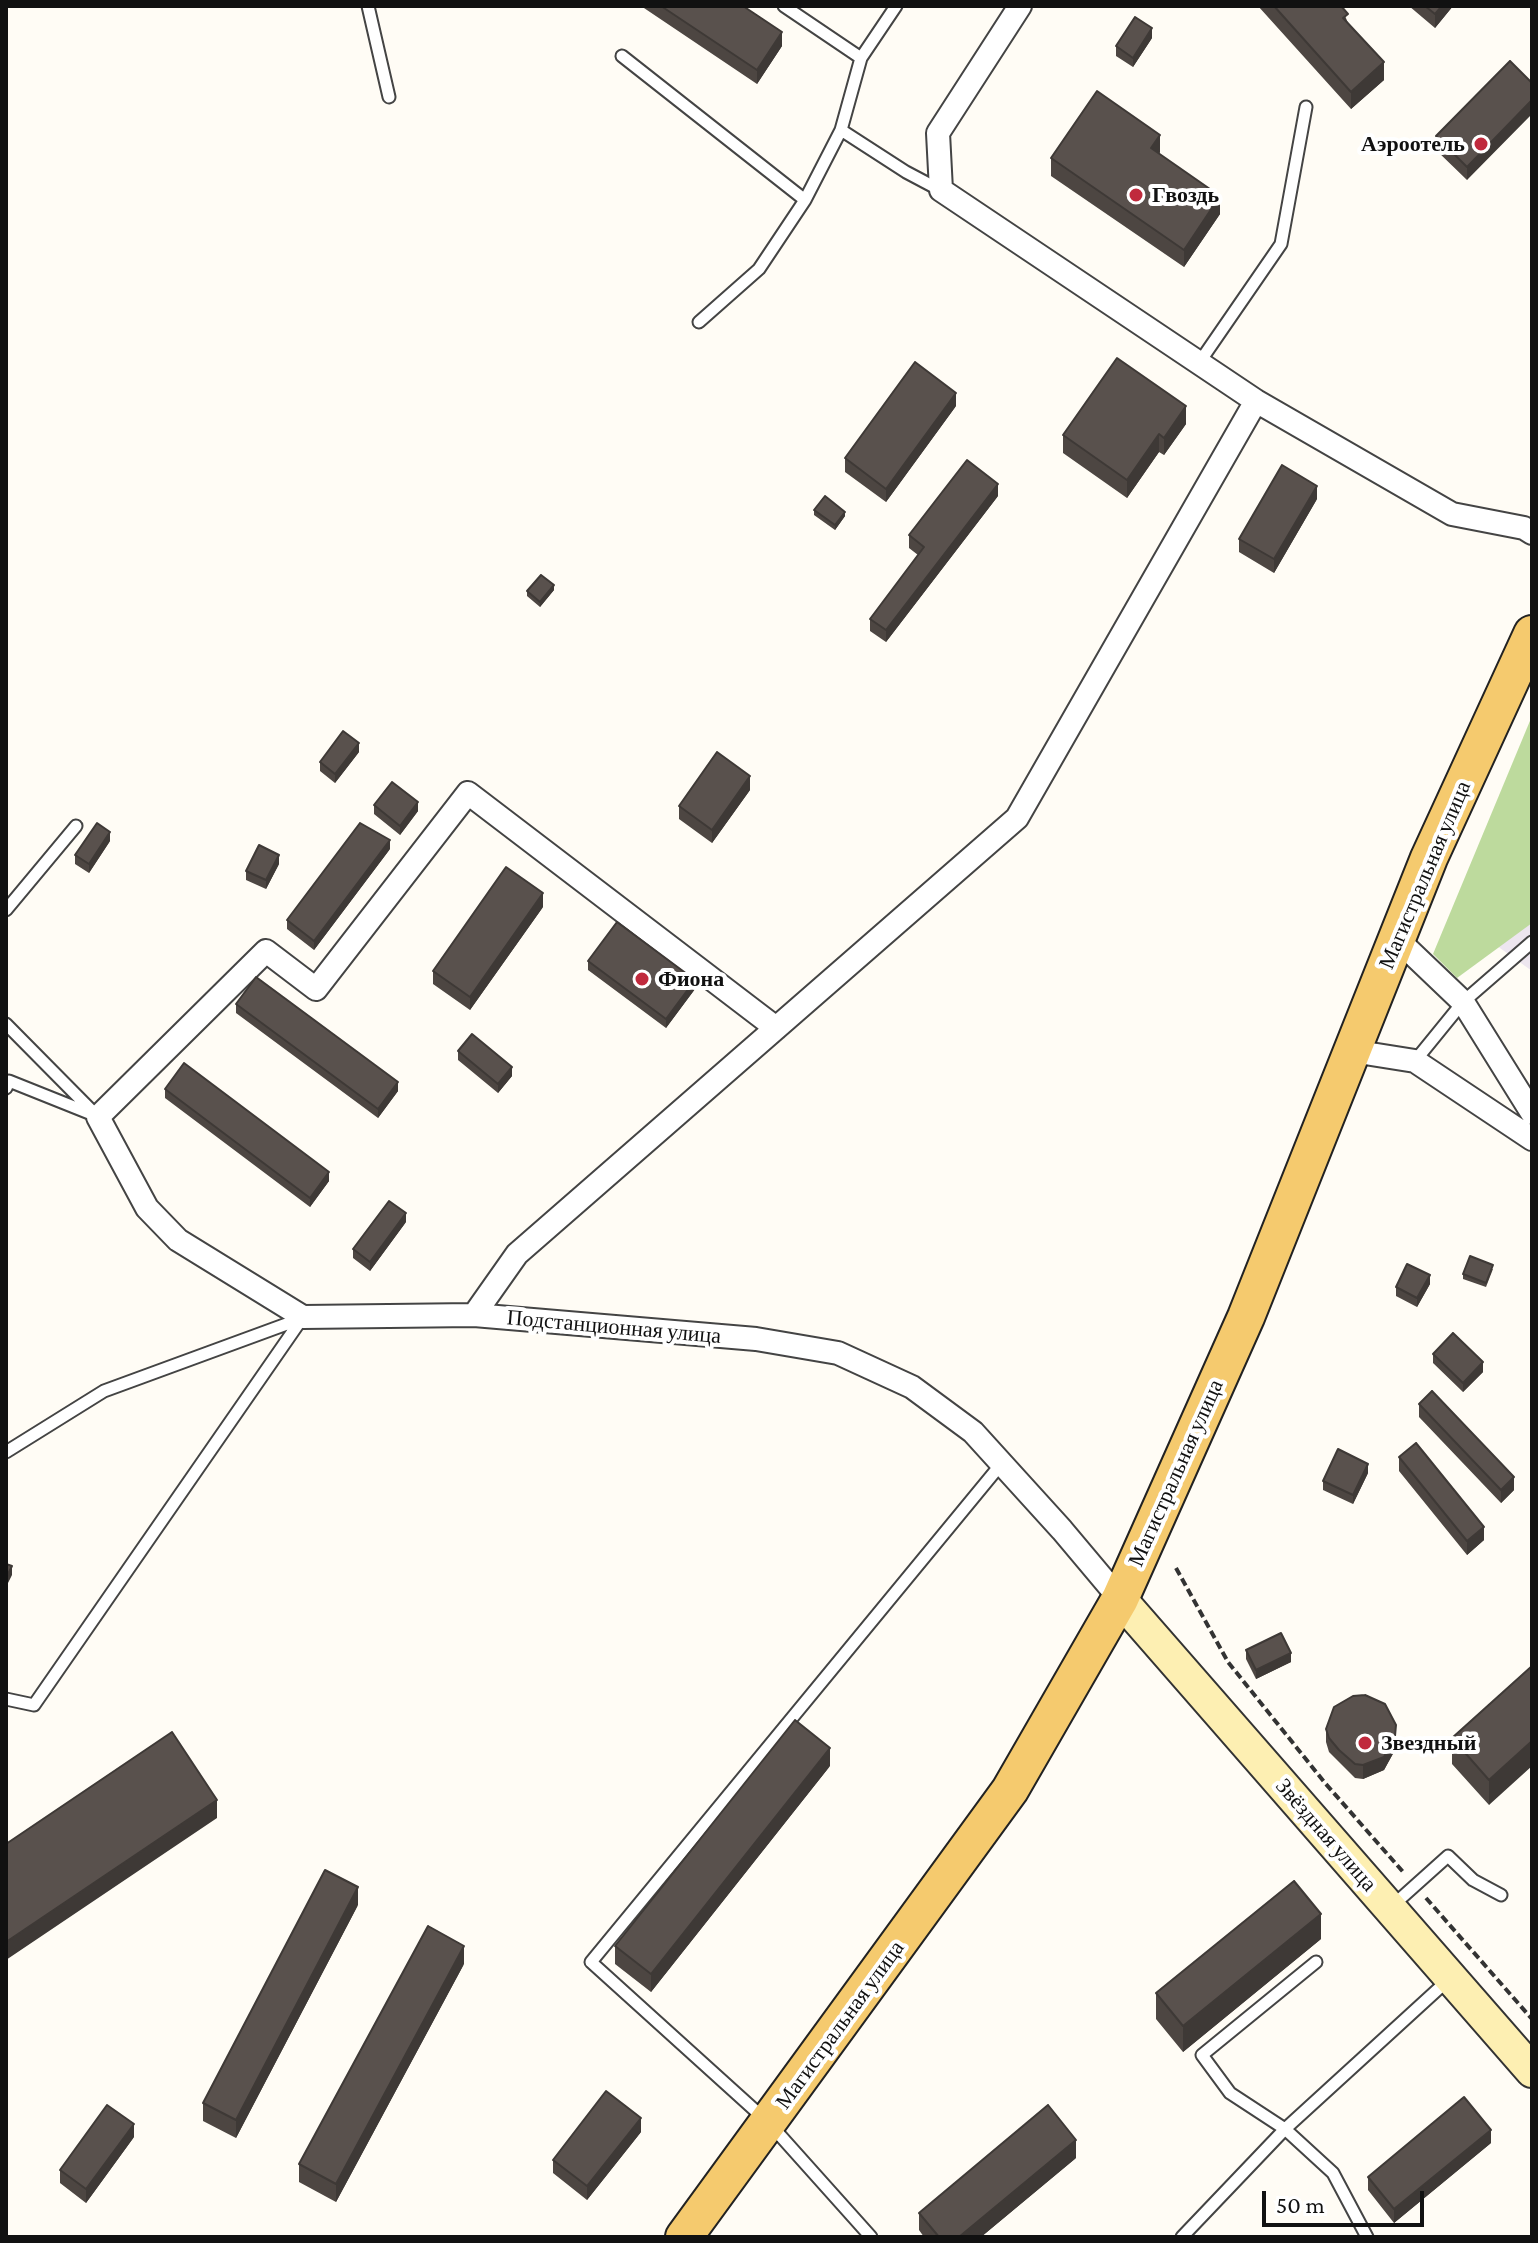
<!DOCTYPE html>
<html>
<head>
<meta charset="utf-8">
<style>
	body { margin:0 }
	#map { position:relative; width:1538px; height:2243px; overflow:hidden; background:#fffcf5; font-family:"Crimson Pro",serif }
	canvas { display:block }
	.frame { position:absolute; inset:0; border:8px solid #111; pointer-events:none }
	.scale { position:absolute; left:1262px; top:2191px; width:162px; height:36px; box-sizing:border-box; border:4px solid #111; border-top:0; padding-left:10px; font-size:24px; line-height:28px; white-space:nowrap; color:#111; -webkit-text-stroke:6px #fff; paint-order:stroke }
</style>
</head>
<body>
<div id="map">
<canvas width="1538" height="2243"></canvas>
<div class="frame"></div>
<div class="scale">50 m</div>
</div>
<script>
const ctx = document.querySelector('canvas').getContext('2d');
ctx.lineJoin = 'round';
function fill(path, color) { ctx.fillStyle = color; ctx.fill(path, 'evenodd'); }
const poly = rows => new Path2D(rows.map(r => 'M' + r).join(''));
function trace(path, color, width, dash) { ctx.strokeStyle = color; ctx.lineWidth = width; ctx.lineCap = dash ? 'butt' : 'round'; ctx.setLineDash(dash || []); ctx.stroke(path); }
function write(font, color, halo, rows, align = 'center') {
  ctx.font = font + ' "Crimson Pro",serif'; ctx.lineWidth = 8; ctx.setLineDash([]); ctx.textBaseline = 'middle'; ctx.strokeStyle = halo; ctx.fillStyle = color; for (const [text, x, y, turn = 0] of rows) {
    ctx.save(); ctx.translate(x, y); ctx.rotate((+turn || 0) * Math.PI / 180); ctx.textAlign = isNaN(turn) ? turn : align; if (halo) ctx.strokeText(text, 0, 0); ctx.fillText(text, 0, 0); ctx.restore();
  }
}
const industrial = poly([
	[1532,874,1532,971,1486,938]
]);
const forest = poly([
	[1532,716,1532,923,1457,978,1433,954]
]);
const path = poly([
	[1176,1568,1228,1662,1325,1783,1404,1873],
	[1426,1898,1532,2019]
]);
const lane = poly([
	[368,6,389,97],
	[784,6,861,58],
	[622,56,805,200],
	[841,130,861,58,896,6],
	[699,322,759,269,805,200,841,130,906,172,940,190],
	[1199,363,1281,244,1306,107],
	[6,910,76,826],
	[6,1024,98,1117],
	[1415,1061,1463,1002,1532,942],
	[6,1088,9,1081,94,1115],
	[6,1452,104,1391,303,1318],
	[6,1699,34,1705,303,1317],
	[1390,1908,1448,1856,1473,1880,1501,1895],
	[1316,1962,1202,2055,1230,2093,1285,2129,1333,2173,1367,2237],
	[871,2237,769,2123,591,1962,1002,1463],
	[1182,2237,1285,2129,1447,1981]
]);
const street = poly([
	[1020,6,938,133,941,190,1256,401,1452,514,1524,528,1532,533],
	[1397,939,1463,1002,1532,1113],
	[776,1028,468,793,316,989,266,951,98,1117,147,1208,178,1240,303,1317,474,1315,756,1339,838,1353,912,1387,973,1432,1062,1530,1120,1599],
	[1352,1051,1415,1061,1532,1139],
	[474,1315,517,1254,1017,818,1256,401]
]);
const secondary = poly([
	[1120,1599,1532,2071]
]);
const primary = poly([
	[684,2237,1010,1790,1120,1599,1246,1317,1429,858,1532,634]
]);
const wall = poly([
	[641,6,743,6,782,46,757,84],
	[1258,6,1341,6,1348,23,1384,80,1351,109],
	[1409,6,1453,6,1435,28],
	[1152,38,1133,67,1116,56,1116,46],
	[1510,61,1467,180,1436,150,1436,136],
	[1160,152,1159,154,1220,214,1184,267,1051,176,1051,158],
	[956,406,886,502,845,472,845,458],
	[1186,424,1164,455,1159,452,1127,498,1063,453,1063,435],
	[998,496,886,642,870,631,870,619,918,555,909,548,909,535],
	[1317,499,1274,573,1239,552,1239,539],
	[814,510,845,516,835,530,814,515],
	[554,590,540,607,527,596,527,591],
	[359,752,335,783,320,771,320,762],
	[750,790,712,843,679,819,679,806],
	[374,805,418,811,400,835,374,814],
	[110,841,89,873,75,864,75,855],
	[390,849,314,950,287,929,287,920],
	[279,864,266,889,246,880,246,871],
	[543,907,470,1010,433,984,433,971],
	[588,961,695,989,666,1028,588,970],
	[236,1004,398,1091,378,1118,236,1013],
	[458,1051,512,1076,498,1093,458,1060],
	[165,1089,329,1181,310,1207,165,1098],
	[406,1222,370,1271,353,1258,353,1249],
	[1493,1269,1486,1287,1463,1279,1463,1274],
	[1430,1284,1417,1307,1396,1296,1396,1287],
	[1433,1354,1483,1372,1463,1392,1433,1363],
	[1419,1404,1514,1490,1501,1503,1419,1417],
	[1399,1457,1484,1540,1467,1555,1399,1471],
	[1368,1473,1353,1504,1323,1490,1323,1481],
	[1246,1650,1291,1662,1256,1679,1246,1659],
	[1532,1666,1489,1805,1452,1764,1452,1738],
	[1326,1729,1395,1750,1384,1770,1363,1779,1355,1778,1329,1752,1326,1742],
	[830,1766,651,1992,615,1964,615,1946],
	[358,1905,236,2138,203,2121,203,2103],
	[1321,1939,1183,2052,1156,2019,1156,1993],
	[464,1964,336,2202,299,2182,299,2164],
	[641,2132,587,2200,553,2173,553,2160],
	[134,2137,86,2203,60,2183,60,2170],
	[1491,2143,1394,2223,1368,2190,1368,2177],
	[1076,2158,981,2237,924,2237,919,2230,919,2213]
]);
const shadedWall = poly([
	[1442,6,1453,6,1435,28,1435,14],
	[1152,28,1152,38,1133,67,1133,58],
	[782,32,782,46,757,84,757,70],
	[1384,62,1384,80,1351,109,1351,92],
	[1532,100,1532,114,1467,180,1467,167],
	[1160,135,1160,152,1151,166,1151,148],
	[1220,196,1220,214,1184,267,1184,250],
	[956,393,956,406,886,502,886,489],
	[1186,406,1186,424,1164,455,1164,438],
	[1159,434,1159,452,1127,498,1127,480],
	[998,484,998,496,886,642,886,630],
	[1317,486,1317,499,1274,573,1274,559],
	[845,512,845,516,835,530,835,525],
	[554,585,554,590,540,607,540,602],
	[359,743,359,752,335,783,335,774],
	[750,776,750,790,712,843,712,830],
	[418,802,418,811,400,835,400,826],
	[110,832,110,841,89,873,89,864],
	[390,840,390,849,314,950,314,941],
	[279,855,279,864,266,889,266,880],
	[543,893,543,907,470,1010,470,997],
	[695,980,695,989,666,1028,666,1019],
	[512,1067,512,1076,498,1093,498,1084],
	[398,1082,398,1091,378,1118,378,1109],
	[329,1172,329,1181,310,1207,310,1198],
	[406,1213,406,1222,370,1271,370,1262],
	[1430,1275,1430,1284,1417,1307,1417,1298],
	[1483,1362,1483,1372,1463,1392,1463,1383],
	[1368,1464,1368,1473,1353,1504,1353,1495],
	[1514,1477,1514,1490,1501,1503,1501,1490],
	[1484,1527,1484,1540,1467,1555,1467,1541],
	[12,1566,12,1575,6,1587,6,1578],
	[1291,1653,1291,1662,1256,1679,1256,1670],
	[1396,1725,1395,1750,1384,1770,1363,1779,1363,1765],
	[1532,1741,1532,1766,1489,1805,1489,1780],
	[830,1748,830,1766,651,1992,651,1974],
	[217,1800,217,1818,6,1960,6,1942],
	[358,1887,358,1905,236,2138,236,2120],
	[1321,1914,1321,1939,1183,2052,1183,2026],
	[464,1946,464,1964,336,2202,336,2184],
	[641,2118,641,2132,587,2200,587,2186],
	[134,2124,134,2137,86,2203,86,2189],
	[1491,2130,1491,2143,1394,2223,1394,2209],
	[1076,2140,1076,2158,981,2237,959,2237]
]);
const building = poly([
	[661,6,743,6,782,32,757,70,661,6],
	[1274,6,1341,6,1348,14,1343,18,1384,62,1351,92,1274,6],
	[1425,6,1442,6,1435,14,1425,6],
	[1135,17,1152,28,1133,58,1116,46,1135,17],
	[1510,61,1532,83,1532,100,1467,167,1436,136,1510,61],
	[1097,91,1160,135,1151,148,1220,196,1184,250,1051,158,1097,91],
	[1117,358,1186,406,1164,438,1159,434,1127,480,1063,435,1117,358],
	[915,362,956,393,886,489,845,458,915,362],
	[967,460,998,484,886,630,870,619,924,547,909,535,967,460],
	[1282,465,1317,486,1274,559,1239,539,1282,465],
	[825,496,845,512,835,525,814,510,825,496],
	[541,575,554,585,540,602,527,591,541,575],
	[343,731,359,743,335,774,320,762,343,731],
	[717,752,750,776,712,830,679,806,717,752],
	[392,782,418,802,400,826,374,805,392,782],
	[97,823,110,832,89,864,75,855,97,823],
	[360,823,390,840,314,941,287,920,360,823],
	[259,845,279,855,266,880,246,871,259,845],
	[506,867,543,893,470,997,433,971,506,867],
	[617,922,695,980,666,1019,588,961,617,922],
	[256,977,398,1082,378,1109,236,1004,256,977],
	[472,1034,512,1067,498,1084,458,1051,472,1034],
	[184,1063,329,1172,310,1198,165,1089,184,1063],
	[389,1201,406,1213,370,1262,353,1249,389,1201],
	[1470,1256,1493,1265,1486,1283,1463,1274,1470,1256],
	[1407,1264,1430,1275,1417,1298,1396,1287,1407,1264],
	[1453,1333,1483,1362,1463,1383,1433,1354,1453,1333],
	[1432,1391,1514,1477,1501,1490,1419,1404,1432,1391],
	[1416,1443,1484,1527,1467,1541,1399,1457,1416,1443],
	[1338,1449,1368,1464,1353,1495,1323,1481,1338,1449],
	[6,1564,12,1566,6,1578,6,1564],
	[1281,1633,1291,1653,1256,1670,1246,1650,1281,1633],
	[1532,1666,1532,1741,1489,1780,1452,1738,1532,1666],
	[1365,1695,1385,1704,1396,1725,1395,1736,1384,1757,1363,1765,1355,1764,1339,1750,1329,1738,1326,1729,1334,1707,1353,1696,1365,1695],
	[795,1720,830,1748,651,1974,615,1946,795,1720],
	[172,1732,217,1800,6,1942,6,1844,172,1732],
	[325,1870,358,1887,236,2120,203,2103,325,1870],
	[1294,1881,1321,1914,1183,2026,1156,1993,1294,1881],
	[428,1926,464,1946,336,2184,299,2164,428,1926],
	[606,2091,641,2118,587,2186,553,2160,606,2091],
	[1464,2097,1491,2130,1394,2209,1368,2177,1464,2097],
	[107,2105,134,2124,86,2189,60,2170,107,2105],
	[1048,2105,1076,2140,959,2237,939,2237,919,2213,1048,2105]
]);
const markers = [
	[1481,144,8,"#c02a3d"],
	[1136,195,8,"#c02a3d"],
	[642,979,8,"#c02a3d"],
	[1365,1743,8,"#c02a3d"]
];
const poiNames = [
	["Аэроотель",1465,144,"right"],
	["Гвоздь",1152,195],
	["Фиона",658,979],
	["Звездный",1381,1743]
];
const streetNames = [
	["Магистральная улица",1425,875,-67],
	["Подстанционная улица",614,1327,5],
	["Магистральная улица",1176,1473,-66],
	["Звёздная улица",1326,1835,49],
	["Магистральная улица",840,2025,-54]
];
fill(industrial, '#ede6ef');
fill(forest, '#bdda9d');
trace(lane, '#444', 15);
trace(street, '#444', 26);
trace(secondary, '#333', 36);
trace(primary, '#222', 40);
trace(path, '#333', 4, [8, 4]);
trace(lane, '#fff', 11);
trace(street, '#fff', 22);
trace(secondary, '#fdefb2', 32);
trace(primary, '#f5ca6e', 36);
fill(wall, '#4d4642');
fill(shadedWall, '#3e3936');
fill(building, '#59514d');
trace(building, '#3e3936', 2);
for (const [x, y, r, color] of markers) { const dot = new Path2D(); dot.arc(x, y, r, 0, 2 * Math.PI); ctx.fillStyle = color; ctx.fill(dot); trace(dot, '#fff', 3); }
write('bold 22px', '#111', '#fff', poiNames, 'left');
write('22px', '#111', '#fff', streetNames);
</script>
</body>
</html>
